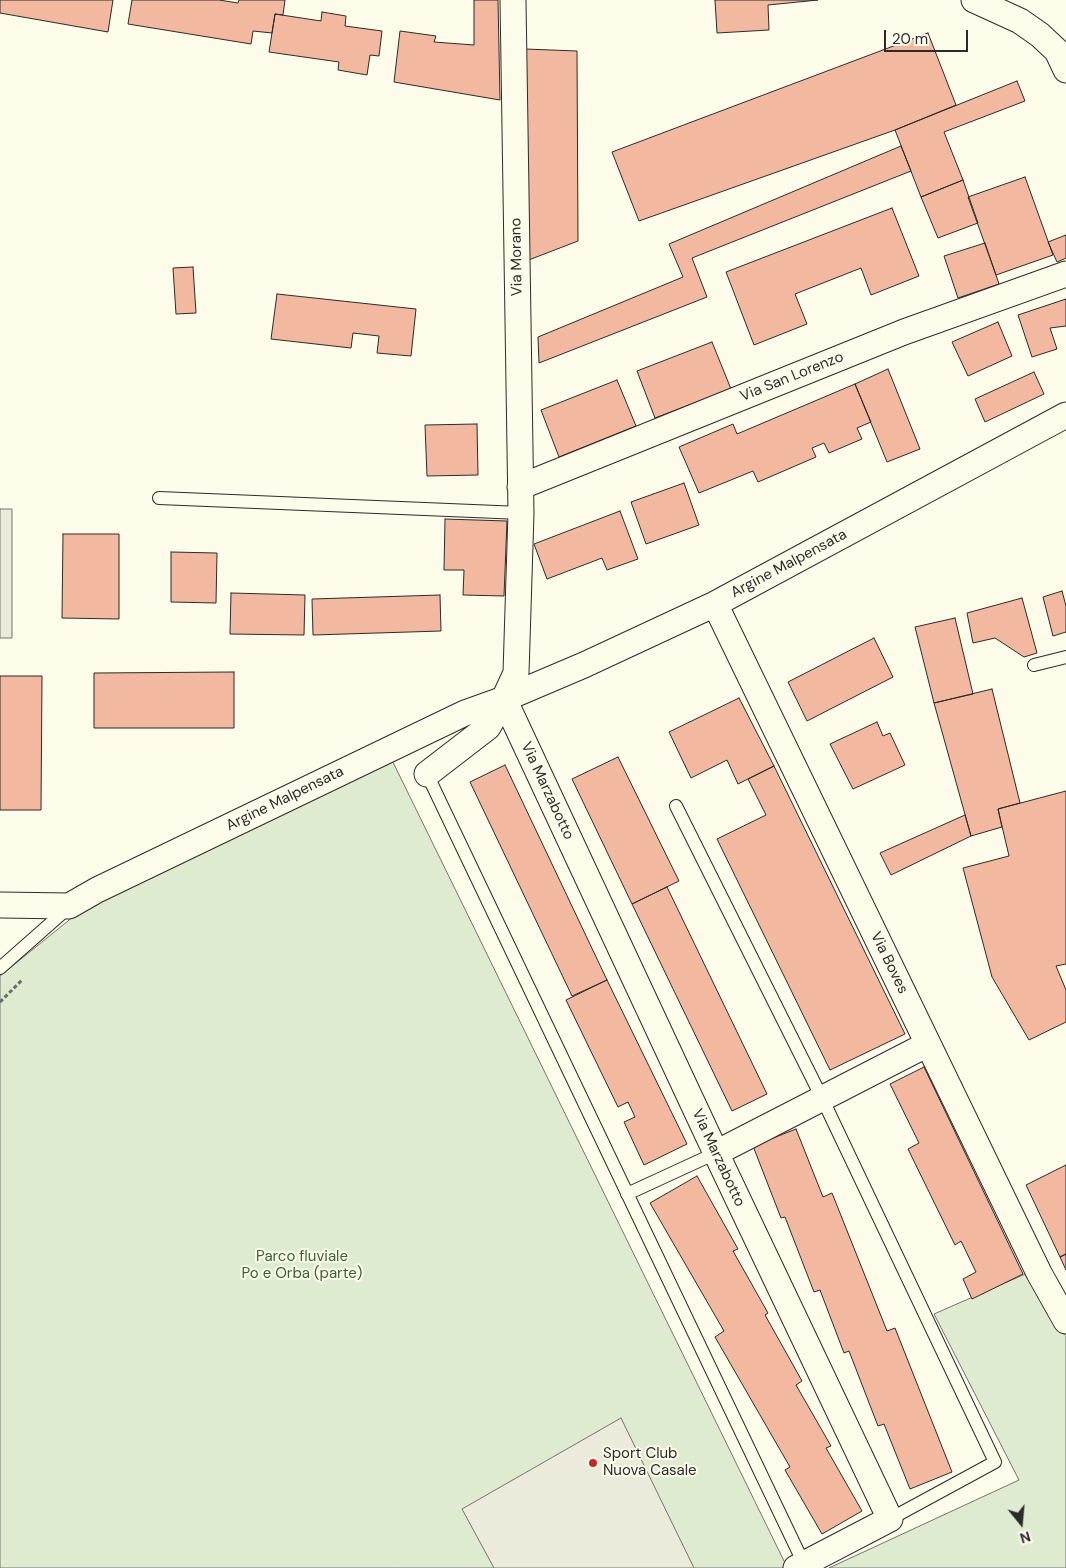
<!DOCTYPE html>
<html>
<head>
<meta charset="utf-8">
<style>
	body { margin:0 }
	#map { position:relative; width:1066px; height:1568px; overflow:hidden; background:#fdfbea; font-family:"DM Sans",sans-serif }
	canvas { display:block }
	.north { position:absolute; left:996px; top:1498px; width:50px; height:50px; -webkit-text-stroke:4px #fdfbea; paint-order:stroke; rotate:163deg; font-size:14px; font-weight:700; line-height:20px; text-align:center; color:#2b2b2b }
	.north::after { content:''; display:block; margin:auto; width:18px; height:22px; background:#2b2b2b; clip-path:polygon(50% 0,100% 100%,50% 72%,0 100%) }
	.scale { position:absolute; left:884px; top:30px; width:84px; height:22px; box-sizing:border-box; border:2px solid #2b2b2b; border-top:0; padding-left:6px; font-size:15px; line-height:18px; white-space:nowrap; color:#2b2b2b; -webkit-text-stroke:4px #fdfbea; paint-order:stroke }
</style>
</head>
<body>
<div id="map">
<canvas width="1066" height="1568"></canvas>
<div class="north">N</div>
<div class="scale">20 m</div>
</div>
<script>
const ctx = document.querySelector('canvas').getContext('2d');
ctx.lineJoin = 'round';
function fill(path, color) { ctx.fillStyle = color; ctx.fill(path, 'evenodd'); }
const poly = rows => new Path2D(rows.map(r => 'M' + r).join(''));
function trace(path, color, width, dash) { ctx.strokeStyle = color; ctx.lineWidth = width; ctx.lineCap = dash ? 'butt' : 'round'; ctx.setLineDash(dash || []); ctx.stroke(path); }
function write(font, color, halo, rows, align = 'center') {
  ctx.font = font + ' "DM Sans",sans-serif'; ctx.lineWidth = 4; ctx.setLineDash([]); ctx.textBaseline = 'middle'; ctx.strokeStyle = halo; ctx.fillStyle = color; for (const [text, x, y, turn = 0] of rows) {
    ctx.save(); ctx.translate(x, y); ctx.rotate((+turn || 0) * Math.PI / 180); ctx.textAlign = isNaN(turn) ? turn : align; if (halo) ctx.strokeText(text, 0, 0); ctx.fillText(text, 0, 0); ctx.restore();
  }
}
const green = poly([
	[389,754,785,1563,787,1568,0,1568,0,976,84,908,389,754],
	[1039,1268,1066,1319,1066,1568,829,1568,1019,1480,934,1314,1039,1268]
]);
const parking = poly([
	[0,509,12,509,12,638,0,638,0,509],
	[621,1418,694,1568,494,1568,462,1509,621,1418]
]);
const building = poly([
	[0,0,113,0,108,32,0,13,0,0],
	[132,0,219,0,238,3,239,0,285,0,283,15,275,14,272,33,253,31,251,44,128,24,132,0],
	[474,0,498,0,500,100,394,82,400,31,436,36,434,42,474,45,474,0],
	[715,0,818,0,768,5,769,30,717,33,715,0],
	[322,12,346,16,345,26,382,31,379,56,370,55,367,75,338,70,339,62,269,52,275,14,321,21,322,12],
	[928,33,956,105,895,130,639,221,612,152,928,33],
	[525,49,577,51,578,241,526,261,525,49],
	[1017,81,1025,101,944,132,963,180,921,197,895,130,1017,81],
	[901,146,911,171,692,258,707,297,539,363,538,337,683,277,669,244,901,146],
	[1025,177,1053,255,996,275,968,197,1025,177],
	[963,180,978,223,938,238,921,197,963,180],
	[892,208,919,276,871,295,861,268,795,294,807,324,754,345,726,272,892,208],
	[1066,235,1066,258,1057,262,1048,242,1066,235],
	[985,243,999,284,958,298,944,256,985,243],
	[193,267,196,313,176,314,173,268,193,267],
	[277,294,416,309,411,356,377,353,379,336,353,333,351,348,271,339,277,294],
	[1066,299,1066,326,1050,328,1057,349,1032,357,1018,315,1066,299],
	[998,322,1012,356,968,376,952,342,998,322],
	[712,342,731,389,655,418,637,371,712,342],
	[888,369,920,449,887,462,855,384,888,369],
	[1034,372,1044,394,985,422,975,399,1034,372],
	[617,380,636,426,559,457,541,410,617,380],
	[855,384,871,422,857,428,862,439,829,453,824,443,812,448,816,457,758,482,753,471,699,493,679,447,733,424,737,434,855,384],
	[477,424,478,475,427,476,425,425,477,424],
	[684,483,699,525,646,544,631,502,684,483],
	[620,511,638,559,607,570,602,558,547,579,534,544,620,511],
	[445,519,507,521,504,596,463,595,464,570,444,570,445,519],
	[63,534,119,534,119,619,62,618,63,534],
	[171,552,217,553,216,603,171,602,171,552],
	[1062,591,1066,606,1066,632,1053,636,1043,597,1062,591],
	[231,593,305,595,304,635,230,634,231,593],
	[440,595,441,631,313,635,312,599,440,595],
	[1022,598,1037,653,1024,657,995,638,973,643,967,613,1022,598],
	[955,618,973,694,934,703,915,627,955,618],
	[874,638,893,677,807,721,788,682,874,638],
	[234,672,234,728,94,728,94,673,234,672],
	[0,676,42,676,41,810,0,810,0,676],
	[992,689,1020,803,998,809,1002,827,971,836,934,703,992,689],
	[739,698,774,766,738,784,727,760,691,778,669,732,739,698],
	[877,722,883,736,890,733,905,765,853,789,830,744,877,722],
	[618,757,679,881,632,904,572,779,618,757],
	[505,765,607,980,572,996,470,782,505,765],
	[774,766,905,1034,830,1070,717,839,766,815,748,779,774,766],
	[1066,791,1066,964,1056,966,1066,990,1066,1022,1029,1040,992,977,963,868,1009,856,998,809,1066,791],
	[965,815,971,836,891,875,880,853,965,815],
	[667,887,767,1094,732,1111,632,904,667,887],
	[607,980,687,1144,644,1165,624,1122,635,1117,628,1102,618,1107,566,1000,607,980],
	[924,1067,1023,1274,972,1299,963,1279,976,1272,961,1241,955,1245,908,1149,919,1143,890,1084,924,1067],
	[796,1129,823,1197,832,1193,887,1331,895,1328,952,1472,910,1489,884,1424,878,1426,849,1351,844,1353,820,1290,814,1292,785,1217,781,1218,753,1146,796,1129],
	[1066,1165,1066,1254,1060,1257,1026,1185,1066,1165],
	[697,1176,738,1249,733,1251,768,1313,765,1315,802,1381,796,1385,831,1446,826,1448,862,1511,822,1534,785,1470,790,1467,715,1337,724,1331,650,1203,697,1176],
	[1066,1254,1066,1270,1060,1257,1066,1254]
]);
const path = poly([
	[0,1002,23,979]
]);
const service = poly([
	[159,498,521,513],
	[1034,665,1066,657],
	[427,774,804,1564],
	[676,806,822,1098,995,1462,890,1519],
	[0,968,68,908],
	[627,1194,716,1153]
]);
const minor = poly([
	[974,0,1020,21,1040,35,1057,51,1066,70],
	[520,487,904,332,1066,274],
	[715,604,1039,1273,1066,1321],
	[504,699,716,1153,890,1519,796,1568],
	[504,699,516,673,521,513,513,0],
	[427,774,488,727,504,699,584,665,715,604,1066,415],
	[0,905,69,906,97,890,465,713,504,699],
	[716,1153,928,1044]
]);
const markers = [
	[593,1463,5,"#c62828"]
];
const streetNames = [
	["Via Morano",517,257,-91],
	["Via San Lorenzo",792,377,-22],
	["Argine Malpensata",789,564,-28],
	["Via Marzabotto",547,791,65],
	["Argine Malpensata",285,799,-26],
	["Via Boves",889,963,64],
	["Via Marzabotto",718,1158,65]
];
const parkNames = [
	["Parco fluviale",302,1257],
	["Po e Orba (parte)",302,1274]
];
const poiNames = [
	["Sport Club",603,1454],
	["Nuova Casale",603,1471]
];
fill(green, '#deebd1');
trace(green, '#74746e', 1);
fill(parking, '#eceadb');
trace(parking, '#74746e', 1);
fill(building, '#f2b8a0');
trace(building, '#2b2b2b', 1);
trace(service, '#2b2b2b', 14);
trace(minor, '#2b2b2b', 27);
trace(path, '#6a6964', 3, [4, 2.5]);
trace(service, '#fdfbea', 12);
trace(minor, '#fdfbea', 25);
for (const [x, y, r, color] of markers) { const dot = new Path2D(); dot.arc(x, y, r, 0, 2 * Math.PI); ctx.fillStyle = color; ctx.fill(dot); trace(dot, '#fdfbea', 2); }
write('15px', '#2b2b2b', '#fdfbea', streetNames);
write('15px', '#34623c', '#fdfbea', parkNames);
write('15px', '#2b2b2b', '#fdfbea', poiNames, 'left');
</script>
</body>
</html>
